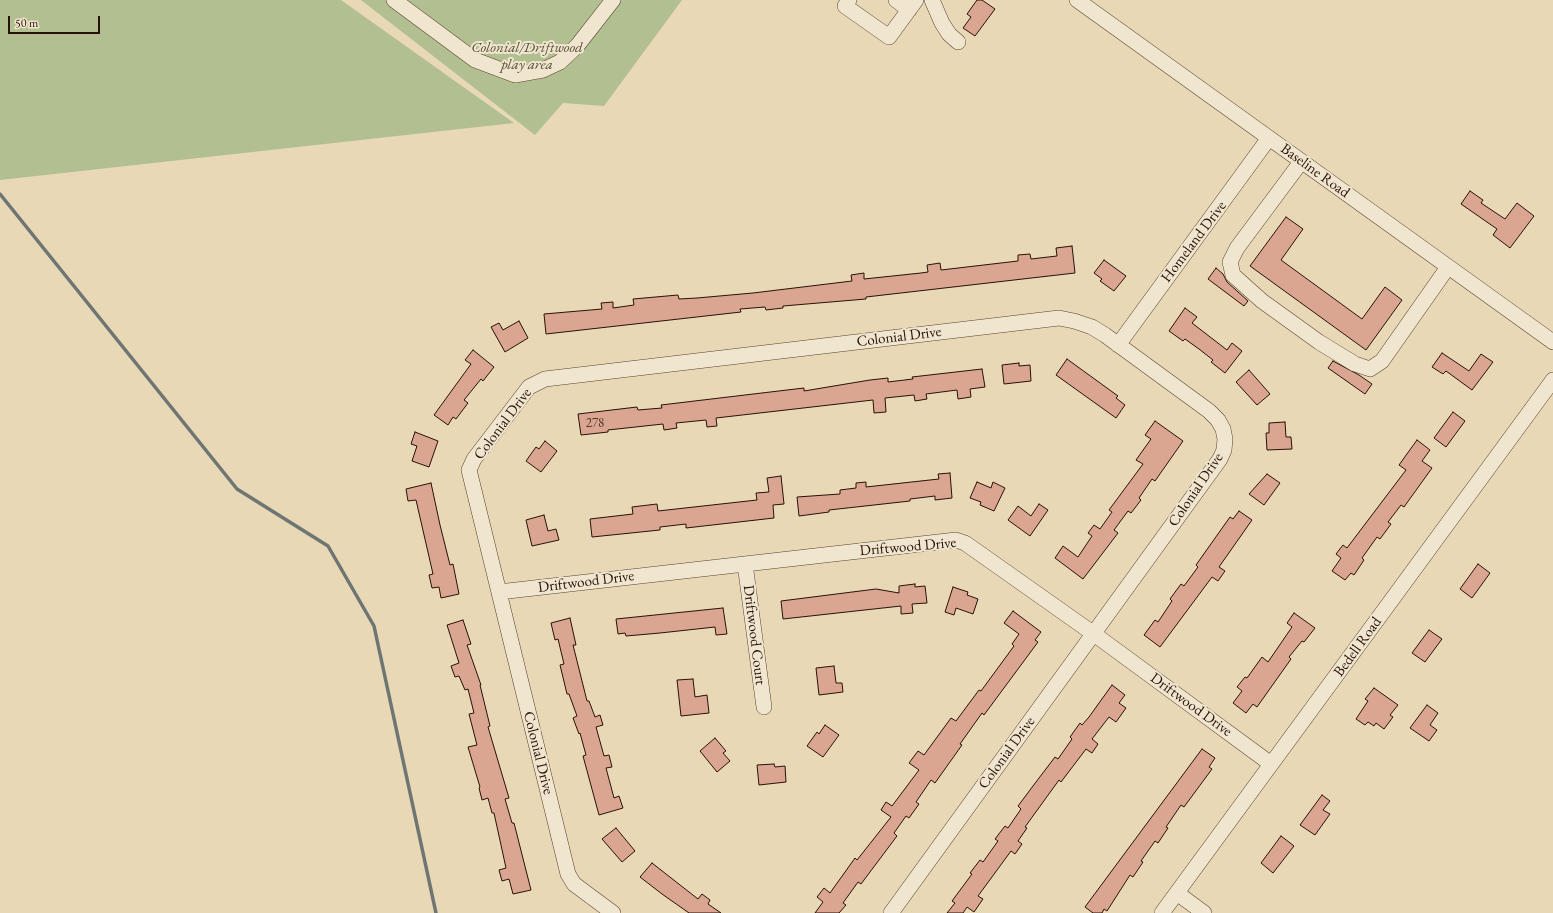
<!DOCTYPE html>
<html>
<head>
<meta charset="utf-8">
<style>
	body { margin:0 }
	#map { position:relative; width:1553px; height:913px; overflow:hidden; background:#e8d8b5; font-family:"EB Garamond",serif }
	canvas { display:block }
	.scale { position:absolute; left:8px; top:16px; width:92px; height:18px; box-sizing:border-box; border:2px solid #281107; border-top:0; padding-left:5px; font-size:12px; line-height:14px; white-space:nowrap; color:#281107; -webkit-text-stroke:3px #f0e6cf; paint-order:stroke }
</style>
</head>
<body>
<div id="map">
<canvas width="1553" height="913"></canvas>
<div class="scale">50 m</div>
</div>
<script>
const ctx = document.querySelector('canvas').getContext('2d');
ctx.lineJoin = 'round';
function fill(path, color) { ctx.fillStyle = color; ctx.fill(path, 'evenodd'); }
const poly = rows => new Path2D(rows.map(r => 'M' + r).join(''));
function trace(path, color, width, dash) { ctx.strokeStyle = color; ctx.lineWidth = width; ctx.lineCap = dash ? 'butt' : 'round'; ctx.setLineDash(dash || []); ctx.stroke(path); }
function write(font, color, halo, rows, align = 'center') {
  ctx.font = font + ' "EB Garamond",serif'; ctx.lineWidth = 4; ctx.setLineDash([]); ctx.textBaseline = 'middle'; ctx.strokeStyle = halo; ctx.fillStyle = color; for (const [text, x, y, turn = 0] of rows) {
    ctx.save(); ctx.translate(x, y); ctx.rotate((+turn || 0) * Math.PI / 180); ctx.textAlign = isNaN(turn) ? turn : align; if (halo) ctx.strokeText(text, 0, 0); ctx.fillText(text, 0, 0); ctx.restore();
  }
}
const green = poly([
	[0,0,341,0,514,123,0,180],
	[361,0,682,0,604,106,563,103,535,135]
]);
const stream = poly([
	[0,194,237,489,328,546,374,626,436,913]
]);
const building = poly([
	[977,0,982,0,995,9,975,36,963,28,971,17,967,14,977,0],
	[1470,191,1483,200,1481,203,1505,219,1517,203,1534,216,1510,248,1493,235,1497,229,1461,204,1470,191],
	[1286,217,1303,229,1281,260,1362,319,1385,287,1402,300,1366,350,1250,266,1286,217],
	[1072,246,1075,273,866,297,866,299,783,306,783,308,766,310,765,307,740,309,741,312,546,334,544,314,602,309,601,303,613,302,613,308,634,305,633,299,678,295,679,299,697,298,753,293,852,281,851,275,864,273,864,279,921,273,928,272,927,265,940,263,941,270,1018,261,1018,255,1030,254,1031,259,1057,256,1056,248,1072,246],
	[1104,260,1126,276,1114,291,1100,281,1102,279,1094,273,1104,260],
	[1216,268,1223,274,1227,282,1248,301,1244,306,1208,279,1216,268],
	[1185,308,1197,317,1192,323,1227,350,1232,343,1242,351,1225,373,1211,362,1213,360,1199,349,1185,339,1183,341,1169,331,1185,308],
	[519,321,528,338,505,352,491,327,499,323,503,330,519,321],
	[473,350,494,367,483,381,481,379,464,400,468,403,456,419,453,417,448,425,434,415,471,364,465,360,473,350],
	[1442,353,1469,371,1481,354,1493,362,1472,390,1446,371,1443,374,1432,367,1442,353],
	[1067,359,1118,396,1116,398,1125,405,1116,418,1056,375,1067,359],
	[1333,361,1359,375,1372,384,1365,394,1328,368,1333,361],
	[1019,363,1019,366,1030,365,1031,381,1004,384,1002,365,1019,363],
	[982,369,985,387,970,389,971,397,958,399,957,390,926,394,927,399,915,401,914,395,885,398,886,412,874,413,873,400,716,418,717,426,707,427,706,420,676,423,677,428,664,430,663,424,608,430,608,432,581,435,578,414,637,407,638,410,662,408,661,405,787,390,804,388,804,391,870,380,888,378,888,382,913,379,912,377,982,369],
	[1249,370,1270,394,1257,405,1236,382,1249,370],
	[1453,412,1465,421,1446,447,1434,438,1453,412],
	[1155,421,1183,441,1155,481,1152,479,1139,498,1141,500,1131,513,1128,511,1114,530,1118,533,1083,579,1055,558,1063,546,1078,557,1092,536,1088,533,1094,525,1100,529,1112,512,1109,510,1143,464,1136,460,1151,439,1145,435,1155,421],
	[1285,422,1286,437,1291,437,1292,449,1267,450,1266,433,1269,433,1269,423,1285,422],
	[415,432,438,441,429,467,412,461,417,446,411,444,415,432],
	[1417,440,1430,450,1422,461,1432,468,1404,507,1401,505,1388,522,1391,524,1380,539,1377,537,1362,558,1364,560,1354,575,1351,573,1345,580,1332,571,1341,558,1336,554,1343,545,1347,548,1406,470,1399,465,1417,440],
	[545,441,557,451,541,472,526,461,536,447,539,449,545,441],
	[950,473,952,498,935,500,935,496,910,499,910,501,829,510,829,512,799,516,797,497,840,494,840,490,856,488,856,483,866,482,866,487,939,479,938,474,950,473],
	[1267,474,1280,483,1264,505,1249,494,1267,474],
	[781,476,784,504,773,505,774,518,686,528,686,524,660,527,660,530,592,537,590,519,633,514,632,507,657,504,658,511,757,500,756,493,769,492,767,478,781,476],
	[977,482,991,488,993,482,1005,488,994,511,980,505,981,502,970,498,977,482],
	[431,483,440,525,450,565,453,564,459,594,441,598,439,587,432,588,429,575,433,574,416,500,408,501,406,489,431,483],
	[1039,504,1048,510,1030,536,1008,520,1018,506,1031,516,1039,504],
	[1239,511,1252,520,1219,567,1225,571,1218,581,1212,577,1160,647,1144,635,1155,620,1158,622,1172,601,1170,599,1181,584,1184,586,1198,567,1196,565,1230,517,1233,519,1239,511],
	[544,515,548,531,556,529,559,540,532,546,526,520,544,515],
	[1478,564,1490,573,1472,598,1460,589,1478,564],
	[915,584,915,587,925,586,927,603,912,604,913,613,901,614,901,606,783,619,781,601,876,589,899,593,899,586,915,584],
	[953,587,968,592,967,595,978,599,973,614,956,608,954,615,945,612,953,587],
	[723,608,727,634,716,635,715,627,660,633,626,636,625,633,618,634,616,619,723,608],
	[1013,611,1041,632,1035,640,1038,642,984,715,982,713,960,744,962,745,935,783,931,780,916,802,919,804,909,818,906,816,894,833,897,836,861,884,858,882,843,903,846,905,839,913,815,913,823,902,817,897,824,888,830,893,855,858,857,860,891,817,881,810,886,802,892,806,919,770,909,763,918,751,924,755,951,718,956,721,979,690,981,691,1014,646,1012,644,1019,634,1004,623,1013,611],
	[1294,613,1315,628,1304,642,1302,641,1289,657,1291,659,1257,707,1253,704,1246,713,1233,703,1242,691,1237,687,1245,677,1247,678,1262,657,1268,662,1292,627,1287,623,1294,613],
	[570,618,576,645,573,645,587,701,589,701,595,717,600,715,603,725,596,727,604,756,609,755,612,767,606,768,614,798,619,796,623,808,599,815,583,756,586,755,580,733,579,734,573,718,577,716,569,694,567,694,560,665,564,664,558,639,555,640,551,623,570,618],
	[463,620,471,644,467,645,481,685,480,685,490,726,488,727,509,798,505,799,512,823,514,823,531,890,513,894,509,879,502,881,499,870,506,868,494,813,492,813,488,798,482,800,479,788,480,787,468,747,477,745,469,714,474,713,468,689,465,690,459,676,455,677,451,666,459,663,447,625,463,620],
	[1429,630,1442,639,1425,662,1412,653,1429,630],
	[834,666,836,683,842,683,843,692,819,695,816,668,834,666],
	[693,679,695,697,707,695,709,713,681,716,677,680,693,679],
	[1112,685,1125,695,1119,703,1126,708,1116,722,1109,717,1092,739,1098,744,1092,753,1086,749,1061,782,1059,780,1025,827,1027,828,1018,841,1022,844,1015,854,1011,851,978,896,983,899,974,912,967,907,963,913,947,913,955,903,952,901,972,874,970,873,980,860,983,862,998,841,995,839,1005,826,1008,828,1021,809,1018,806,1036,782,1055,757,1058,759,1072,739,1070,737,1080,723,1082,725,1089,717,1112,685],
	[1374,688,1398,705,1390,715,1393,717,1384,729,1376,723,1374,726,1368,722,1365,725,1356,719,1368,701,1365,699,1374,688],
	[1427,705,1438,713,1430,725,1437,730,1429,741,1410,728,1427,705],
	[825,725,839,735,823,757,807,746,817,732,819,734,825,725],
	[715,738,726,751,723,753,730,761,717,772,700,751,715,738],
	[1202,749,1215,758,1209,767,1212,769,1184,807,1181,805,1166,827,1168,828,1158,843,1155,841,1141,861,1143,862,1133,877,1130,875,1107,911,1104,909,1102,913,1093,913,1085,907,1202,749],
	[774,764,775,767,785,766,786,782,759,785,757,765,774,764],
	[1322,795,1330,801,1323,810,1330,814,1315,835,1300,825,1322,795],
	[616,828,635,851,622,862,602,839,616,828],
	[1281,836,1294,846,1273,873,1261,863,1281,836],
	[652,863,698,899,702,894,710,900,708,904,721,913,689,913,662,894,640,877,652,863]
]);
const minor = poly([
	[394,0,475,60,515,75,543,70,560,62,577,46,613,0],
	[849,0,845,6,889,37,916,0],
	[896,0,909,10],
	[932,0,942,23,949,34,958,42],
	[1077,0,1553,342],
	[1301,162,1237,248,1230,262,1233,275,1262,301,1319,342,1355,364,1370,369,1382,361,1448,267],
	[1118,345,1269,138],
	[745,564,764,707],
	[499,592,956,540,965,543,1094,634,1271,764],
	[1177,893,1204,913],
	[613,913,574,884,568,874,469,470,474,459,529,387,545,379,1059,318,1074,321,1092,327,1105,335,1209,411,1218,420,1223,429,1225,439,1224,450,1220,459,891,913],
	[1162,913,1553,380]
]);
const numberNames = [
	["278",595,423]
];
const parkNames = [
	["Colonial/Driftwood",527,48],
	["play area",527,65]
];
const streetNames = [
	["Baseline Road",1315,171,36],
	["Homeland Drive",1194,242,-53],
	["Colonial Drive",899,337,-7],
	["Colonial Drive",503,424,-53],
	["Colonial Drive",1196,490,-56],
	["Driftwood Drive",908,547,-5],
	["Driftwood Drive",586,582,-7],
	["Driftwood Court",754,635,83],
	["Bedell Road",1358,647,-54],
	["Driftwood Drive",1191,705,36],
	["Colonial Drive",538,753,76],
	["Colonial Drive",1007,753,-54]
];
fill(green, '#b2bf90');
trace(stream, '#6e7572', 3.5);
fill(building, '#daa692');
trace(building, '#281107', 1);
trace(minor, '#584332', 16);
trace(minor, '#f0e6cf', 15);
write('13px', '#54362a', null, numberNames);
write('italic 15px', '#584e37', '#f0e6cf', parkNames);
write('15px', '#281107', '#f0e6cf', streetNames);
</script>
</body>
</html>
